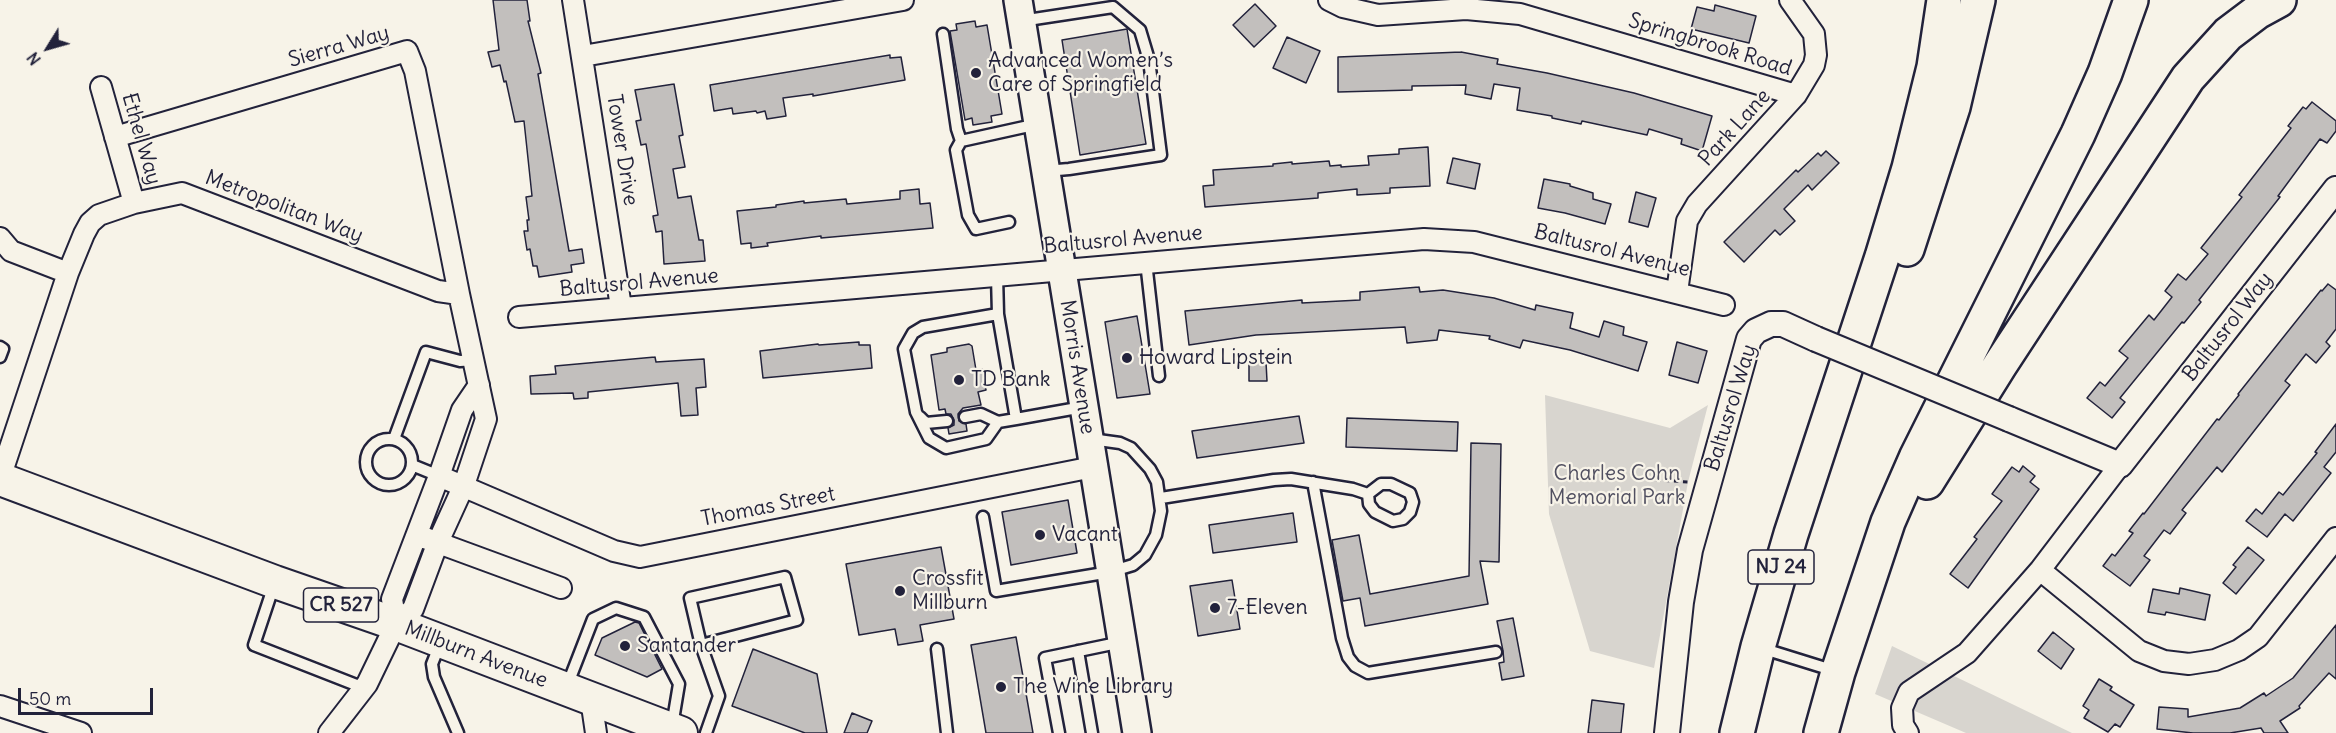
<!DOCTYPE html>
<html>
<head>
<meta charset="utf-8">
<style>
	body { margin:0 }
	#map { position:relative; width:2336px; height:733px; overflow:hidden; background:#f7f3e8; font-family:Delius,sans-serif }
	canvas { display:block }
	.north { position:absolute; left:18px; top:18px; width:60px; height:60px; -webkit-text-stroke:4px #f7f3e8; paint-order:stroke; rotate:233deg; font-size:16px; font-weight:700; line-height:24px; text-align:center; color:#22223b }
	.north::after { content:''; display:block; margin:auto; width:21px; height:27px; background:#22223b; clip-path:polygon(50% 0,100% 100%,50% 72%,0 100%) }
	.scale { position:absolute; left:18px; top:688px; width:135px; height:27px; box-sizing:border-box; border:3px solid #22223b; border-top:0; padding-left:8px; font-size:18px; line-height:21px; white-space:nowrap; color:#22223b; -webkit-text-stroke:4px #f7f3e8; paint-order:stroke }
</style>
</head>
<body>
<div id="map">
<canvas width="2336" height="733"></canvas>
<div class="north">N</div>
<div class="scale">50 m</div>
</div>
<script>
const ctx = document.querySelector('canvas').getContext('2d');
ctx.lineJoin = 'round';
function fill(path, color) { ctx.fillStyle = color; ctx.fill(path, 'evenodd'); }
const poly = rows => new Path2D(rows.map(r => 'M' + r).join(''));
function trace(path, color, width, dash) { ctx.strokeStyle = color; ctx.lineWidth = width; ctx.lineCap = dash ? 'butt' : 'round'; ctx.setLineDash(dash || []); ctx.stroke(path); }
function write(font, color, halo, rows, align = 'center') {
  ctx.font = font + ' Delius,sans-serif'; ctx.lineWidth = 4.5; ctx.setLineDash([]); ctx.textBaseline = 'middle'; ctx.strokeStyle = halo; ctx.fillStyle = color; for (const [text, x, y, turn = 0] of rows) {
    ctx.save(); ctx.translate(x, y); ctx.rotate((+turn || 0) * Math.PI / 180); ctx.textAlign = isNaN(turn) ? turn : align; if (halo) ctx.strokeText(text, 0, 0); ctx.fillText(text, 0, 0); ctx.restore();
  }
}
const green = poly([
	[1545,395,1670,428,1708,405,1688,482,1654,668,1590,651,1549,514],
	[1892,646,2072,733,1966,733,1875,694]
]);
const building = poly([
	[493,0,527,0,530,21,528,21,541,73,538,74,569,251,582,249,584,263,571,265,572,272,539,277,537,266,533,266,530,249,527,250,524,231,528,231,527,220,529,220,526,197,532,196,524,121,515,122,506,81,504,82,500,65,492,67,488,52,499,50,493,0],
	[1255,4,1276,26,1254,47,1233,25,1255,4],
	[1715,5,1756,16,1749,43,1691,29,1697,7,1714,11,1715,5],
	[975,21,976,27,987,25,1002,114,991,116,992,122,973,125,972,118,965,120,950,31,957,30,956,24,975,21],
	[1127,29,1146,144,1080,155,1062,40,1127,29],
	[1287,37,1320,51,1306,83,1273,68,1287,37],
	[1461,52,1498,59,1497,64,1547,73,1634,93,1712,116,1702,151,1681,144,1682,139,1649,129,1647,135,1582,121,1581,124,1552,118,1552,116,1517,110,1520,88,1494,84,1491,99,1465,94,1466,85,1412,86,1412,90,1338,92,1338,57,1461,52],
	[890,55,890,58,901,57,905,80,813,96,813,94,783,98,786,116,767,119,765,111,757,113,756,111,733,114,732,108,714,111,710,85,890,55],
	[674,84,683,135,679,136,685,167,673,169,678,198,691,196,699,240,703,240,705,261,664,264,662,231,656,232,653,216,658,215,646,144,641,145,636,121,641,120,635,90,674,84],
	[2312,102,2336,121,2336,131,2327,143,2320,139,2278,196,2280,197,2199,300,2201,302,2184,323,2182,322,2120,398,2125,402,2112,418,2087,398,2100,382,2105,386,2128,358,2119,351,2149,315,2154,320,2172,297,2165,291,2178,274,2186,280,2208,254,2201,248,2242,197,2239,195,2291,128,2288,126,2303,107,2306,109,2312,102],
	[1428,147,1430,186,1390,188,1390,193,1357,195,1357,189,1318,193,1318,198,1205,207,1203,186,1214,185,1213,170,1273,166,1273,164,1292,162,1292,164,1329,161,1330,166,1341,165,1341,167,1369,165,1368,156,1399,154,1399,149,1428,147],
	[1826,151,1839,163,1812,190,1808,185,1784,209,1795,221,1780,235,1775,230,1744,262,1724,242,1796,170,1798,172,1818,153,1821,156,1826,151],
	[1453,158,1480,164,1475,189,1447,183,1453,158],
	[1544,179,1570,184,1570,186,1593,193,1593,199,1611,204,1605,224,1565,213,1538,208,1544,179],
	[919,189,920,204,930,203,933,228,821,238,821,236,767,243,768,246,751,248,751,243,741,244,737,211,776,207,776,205,804,201,804,203,846,199,847,204,900,199,900,191,919,189],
	[1636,192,1656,198,1648,227,1629,222,1636,192],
	[2328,284,2336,290,2336,329,2326,342,2330,346,2316,363,2306,354,2285,381,2290,385,2222,472,2217,467,2182,510,2186,513,2170,534,2164,530,2144,556,2150,560,2130,586,2103,566,2112,554,2115,556,2133,533,2129,531,2143,513,2144,514,2217,419,2219,420,2239,395,2238,394,2321,290,2322,291,2328,284],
	[1419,287,1420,292,1443,290,1494,298,1535,310,1536,305,1573,313,1570,328,1599,337,1604,321,1624,327,1623,335,1647,342,1638,371,1570,350,1523,340,1520,348,1489,339,1490,336,1439,330,1437,340,1407,343,1405,327,1256,335,1189,345,1185,311,1302,300,1302,303,1360,300,1360,292,1419,287],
	[1137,316,1150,394,1117,398,1105,322,1137,316],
	[859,342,859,345,870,345,872,368,763,378,760,351,818,344,819,345,859,342],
	[1677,342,1707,351,1698,383,1669,375,1677,342],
	[969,344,972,346,976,370,982,369,986,390,978,392,981,405,963,408,958,414,959,421,966,424,967,431,949,434,948,428,954,425,954,420,951,414,946,414,945,409,939,410,931,355,947,352,947,348,969,344],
	[655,357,656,362,704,359,706,387,696,388,698,415,681,416,678,383,588,392,588,398,574,399,573,393,531,394,530,376,556,374,555,366,655,357],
	[1266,362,1267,381,1249,381,1249,363,1266,362],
	[1299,416,1304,443,1197,458,1192,431,1299,416],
	[1347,418,1458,422,1457,451,1346,447,1347,418],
	[2336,424,2336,452,2324,467,2331,473,2293,521,2285,514,2267,537,2246,521,2256,509,2262,514,2279,492,2283,495,2317,453,2315,452,2336,424],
	[1471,443,1501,444,1499,562,1480,561,1488,604,1365,626,1360,598,1343,601,1332,540,1359,535,1370,594,1469,576,1471,443],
	[2023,466,2035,476,2030,482,2039,489,1968,588,1950,574,1977,539,1974,537,2002,501,1992,494,2012,467,2019,472,2023,466],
	[1068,500,1077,553,1011,565,1002,512,1068,500],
	[1293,513,1297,542,1213,553,1209,525,1293,513],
	[941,547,954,619,920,625,923,641,898,645,895,629,859,635,846,564,941,547],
	[2248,547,2264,560,2236,594,2223,583,2236,567,2233,565,2248,547],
	[1232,580,1240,629,1198,636,1190,586,1232,580],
	[2180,588,2210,595,2205,620,2166,612,2165,615,2148,612,2153,589,2179,594,2180,588],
	[1513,618,1524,676,1502,680,1499,663,1504,662,1503,651,1497,621,1513,618],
	[635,622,639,623,662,669,647,677,595,655,602,638,635,622],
	[2336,625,2336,679,2329,673,2299,706,2300,708,2280,721,2288,733,2264,733,2261,728,2230,733,2193,733,2157,729,2159,707,2188,709,2188,717,2240,708,2264,693,2266,696,2293,678,2336,625],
	[2053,632,2074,649,2061,669,2038,651,2053,632],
	[1016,637,1033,733,986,733,971,645,1016,637],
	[753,649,817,674,827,733,805,733,732,706,753,649],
	[2099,679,2112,687,2110,690,2134,705,2120,727,2115,724,2108,732,2084,718,2089,710,2083,706,2099,679],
	[1592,700,1624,704,1621,733,1588,733,1592,700],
	[852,713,872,721,867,733,844,733,852,713]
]);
const path = poly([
	[1656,480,1689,482]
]);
const service = poly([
	[1021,21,1113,7,1140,30,1149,60,1161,155,1069,169,1046,171],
	[943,34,957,129,961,141],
	[1009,222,976,229,968,215,956,150,961,141,1038,124],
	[1146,262,1159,376],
	[997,276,998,314,1016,419,1083,407],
	[998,314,923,327,913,333,904,349,916,412,929,438,946,448,986,439,998,422],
	[0,347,3,349,0,357],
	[920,417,926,423,947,421],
	[965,417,981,414,998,422,1016,419],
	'366 462a23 23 0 1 1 46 0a23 23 0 1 1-46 0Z',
	[394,439,426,352,460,361,475,360],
	[412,465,439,476],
	[1313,482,1342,638,1348,657,1355,666,1368,673,1496,652],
	[1161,498,1274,480,1291,479,1353,489,1368,494,1369,504,1375,512,1393,521,1403,519,1410,512,1413,502,1410,493,1391,484,1381,484,1368,494],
	[983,517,996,591,1110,572,1133,565,1145,555,1156,535,1161,511,1157,482,1150,469,1131,448,1120,443,1091,439],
	[274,585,254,645,364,688],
	[440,644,432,664,434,677,458,733],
	[701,645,797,620,785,577,690,598,701,645,719,696,706,733],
	[1761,648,1835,671],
	[937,649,947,733],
	[1078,651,1092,733],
	[567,686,593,619,616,608,644,617,679,684,672,726],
	[1059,733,1045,658,1122,642]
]);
const minor = poly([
	[573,0,621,307],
	[1329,0,1343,7,1378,15,1466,9,1520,14,1796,95],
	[583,56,903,0],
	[101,87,134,203],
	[115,137,407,51,415,71,459,294],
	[0,238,11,251,68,273],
	[1677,292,1687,221,1697,204,1796,95,1814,65,1816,55,1814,34,1790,0],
	[519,317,1424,239,1474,242,1724,305],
	[439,476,614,551,640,557,1093,467],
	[0,478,68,273,84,234,90,223,99,215,134,203,182,193,438,291,459,294,486,419,464,485,438,542,413,609,396,624,367,684,329,733],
	[425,538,561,588],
	[2040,570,2139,651,2164,661,2189,664,2215,660,2239,650,2258,637,2336,538],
	[396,624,392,599,439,476,462,410,479,385],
	[591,699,596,733],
	[0,706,81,733],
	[1908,733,1903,725,1902,708,1909,692,1967,653,2040,570,2120,465]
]);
const tertiary = poly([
	[2009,419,2120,465,2336,189],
	[1667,733,1681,602,1690,550,1749,339,1756,331,1771,324,1783,324,1816,339]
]);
const secondary = poly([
	[1018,0,1137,733]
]);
const primary = poly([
	[0,479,275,582,396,624,681,733]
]);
const motorway = poly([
	[1907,249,1953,107,1978,0],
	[1927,482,2000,365,2188,78,2228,34,2257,12,2279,0],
	[1737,733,1758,647,1791,534,1882,257,1909,168,1934,67,1944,0],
	[1821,733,1838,672,1888,522,1916,458,2078,134,2105,73,2131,0]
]);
const tertiaryBridge = poly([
	[1816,339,2009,419]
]);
const markers = [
	[976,73,6,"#22223b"],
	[1127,358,6,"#22223b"],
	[959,380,6,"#22223b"],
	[1040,535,6,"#22223b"],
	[900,591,6,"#22223b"],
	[1215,608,6,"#22223b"],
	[625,646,6,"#22223b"],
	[1001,687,6,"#22223b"]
];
const shields = [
	[1781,567,66],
	[341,605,75]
];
const shieldNames = [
	["NJ 24",1781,567],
	["CR 527",341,605]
];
const streetNames = [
	["Springbrook Road",1710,45,17],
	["Sierra Way",339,47,-16],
	["Park Lane",1735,128,-48],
	["Ethel Way",141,139,74],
	["Tower Drive",622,150,81],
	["Metropolitan Way",284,207,21],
	["Baltusrol Avenue",1123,240,-5],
	["Baltusrol Avenue",1612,251,14],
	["Baltusrol Avenue",639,283,-5],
	["Baltusrol Way",2228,327,-52],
	["Morris Avenue",1077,367,81],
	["Baltusrol Way",1731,408,-73],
	["Thomas Street",768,507,-11],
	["Millburn Avenue",476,655,21]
];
const poiNames = [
	["Advanced Women’s",988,61],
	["Care of Springfield",988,85],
	["Howard Lipstein",1139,358],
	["TD Bank",971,380],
	["Vacant",1052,535],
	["Crossfit",912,579],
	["Millburn",912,603],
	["7-Eleven",1227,608],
	["Santander",637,646],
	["The Wine Library",1013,687]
];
const parkNames = [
	["Charles Cohn",1617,474],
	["Memorial Park",1617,498]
];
fill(green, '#d8d5cf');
fill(building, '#c2bfbd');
trace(building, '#22223b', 1.5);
trace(service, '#22223b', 15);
trace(minor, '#22223b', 24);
trace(tertiary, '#22223b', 28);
trace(secondary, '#22223b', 32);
trace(primary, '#22223b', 36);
trace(motorway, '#22223b', 38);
trace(path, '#22223b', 3, [4.5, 4.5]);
trace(service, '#f7f3e8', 10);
trace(minor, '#f7f3e8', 20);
trace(tertiary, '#f7f3e8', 24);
trace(secondary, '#f7f3e8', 27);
trace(primary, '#f7f3e8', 32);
trace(motorway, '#f7f3e8', 33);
trace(tertiaryBridge, '#22223b', 28, []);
trace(tertiaryBridge, '#f7f3e8', 24);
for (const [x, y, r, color] of markers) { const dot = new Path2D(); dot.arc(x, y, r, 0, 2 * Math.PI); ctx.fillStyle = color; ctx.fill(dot); trace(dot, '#f7f3e8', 2); }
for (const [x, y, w] of shields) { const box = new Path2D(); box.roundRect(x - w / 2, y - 17, w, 34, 4.5); ctx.fillStyle = '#f7f3e8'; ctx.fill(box); trace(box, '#22223b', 1.5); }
write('bold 20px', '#22223b', null, shieldNames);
write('21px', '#22223b', '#f7f3e8', streetNames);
write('21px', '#22223b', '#f7f3e8', poiNames, 'left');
write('21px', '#504f60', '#f7f3e8', parkNames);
</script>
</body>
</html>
